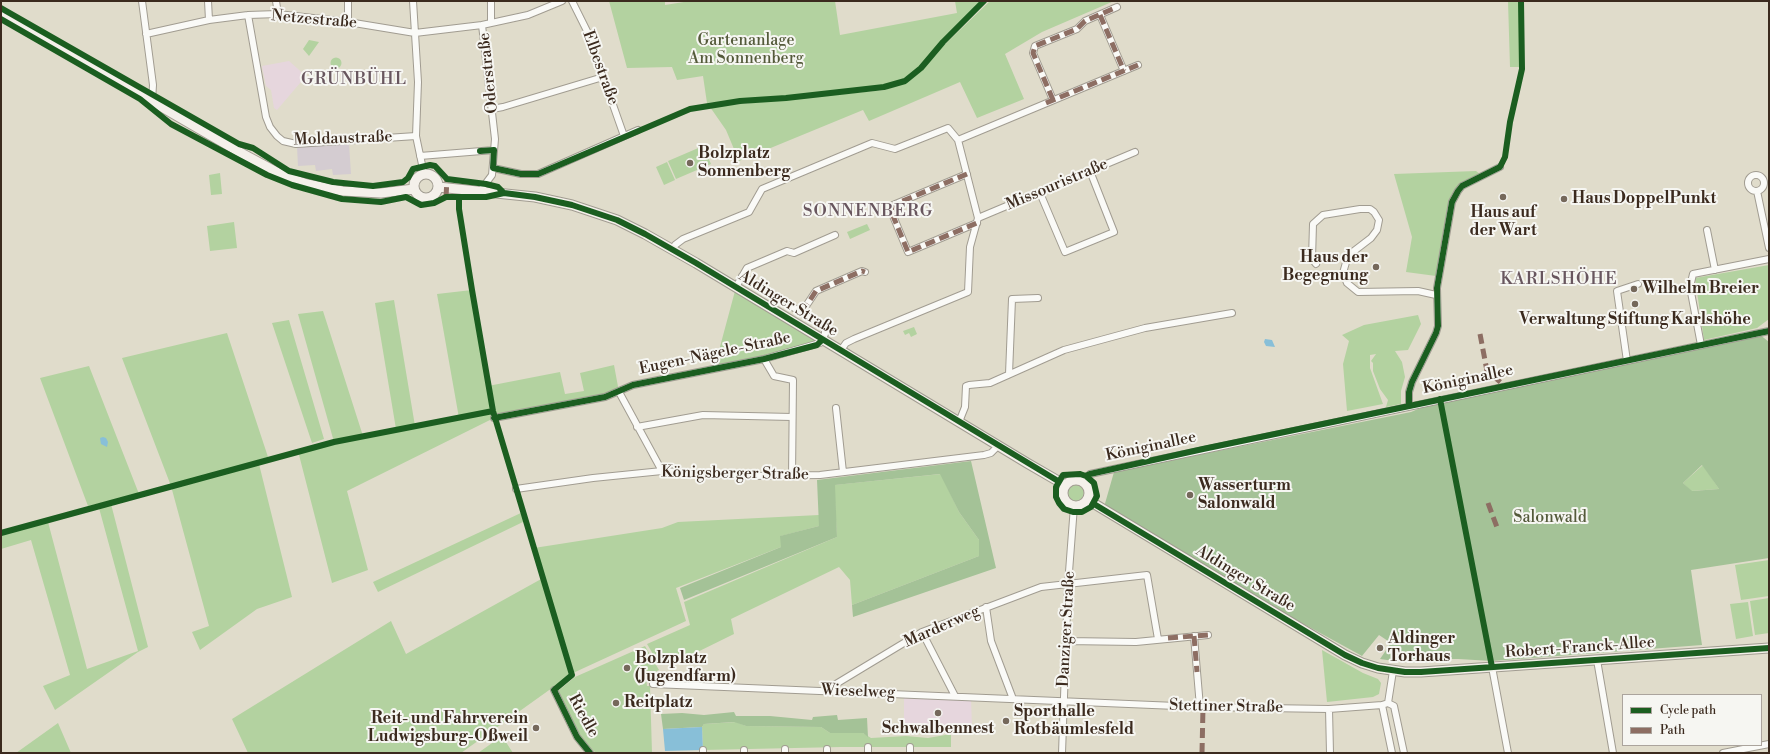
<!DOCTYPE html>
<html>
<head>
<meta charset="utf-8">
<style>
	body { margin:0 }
	#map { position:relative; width:1770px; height:754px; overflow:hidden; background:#e0dccb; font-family:"Libre Bodoni",serif }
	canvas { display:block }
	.frame { position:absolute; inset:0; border:2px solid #3b2a1e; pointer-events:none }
	.legend { position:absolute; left:1622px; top:694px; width:140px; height:52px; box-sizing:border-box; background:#f6f6f2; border:1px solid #aba49d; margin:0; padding:5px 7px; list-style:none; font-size:12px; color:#3b2a1e }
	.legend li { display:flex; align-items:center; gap:8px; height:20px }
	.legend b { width:20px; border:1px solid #aba49d }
</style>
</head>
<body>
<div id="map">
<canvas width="1770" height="754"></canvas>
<div class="frame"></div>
<ul class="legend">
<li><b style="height:5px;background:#1b5e20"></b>Cycle path</li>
<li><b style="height:5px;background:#8d6e63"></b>Path</li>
</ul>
</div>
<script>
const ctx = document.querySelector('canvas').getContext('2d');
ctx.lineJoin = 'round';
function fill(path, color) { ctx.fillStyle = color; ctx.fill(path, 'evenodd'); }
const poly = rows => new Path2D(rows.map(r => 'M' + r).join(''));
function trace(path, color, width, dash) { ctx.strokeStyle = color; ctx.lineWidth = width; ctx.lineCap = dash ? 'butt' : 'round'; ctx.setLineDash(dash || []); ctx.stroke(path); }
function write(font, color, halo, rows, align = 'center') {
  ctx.font = font + ' "Libre Bodoni",serif'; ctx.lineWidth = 4; ctx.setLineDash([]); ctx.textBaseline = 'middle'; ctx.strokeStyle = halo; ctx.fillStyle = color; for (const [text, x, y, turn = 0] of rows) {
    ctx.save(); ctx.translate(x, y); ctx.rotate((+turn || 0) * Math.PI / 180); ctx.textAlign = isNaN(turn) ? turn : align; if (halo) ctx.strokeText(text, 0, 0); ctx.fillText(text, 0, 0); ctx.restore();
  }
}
const built = poly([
	[289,61,306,76,277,110,274,108,271,90,266,86,262,66],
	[904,698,971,700,972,726,904,728]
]);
const industrial = poly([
	[349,144,351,174,333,175,332,169,316,171,315,165,298,166,297,147]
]);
const green = poly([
	[609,1,665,1,665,5,690,1,835,1,840,35,957,13,955,1,984,1,943,42,921,68,905,81,874,89,707,103,703,76,677,80,672,67,627,68],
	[990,1,1114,1,1042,32,1005,54,1024,99,977,118,960,82,869,121,863,110,739,161,726,130,710,107,885,90,907,82,924,68,935,54],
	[1508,1,1519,1,1520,67,1510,67],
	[309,40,319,42,309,56,303,49],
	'330.5 63a5.5 5.5 0 1 1 11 0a5.5 5.5 0 1 1-11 0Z',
	[703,146,711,164,676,179,668,161],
	[667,162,675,180,664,185,656,167],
	[1476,171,1480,174,1458,186,1452,194,1447,209,1436,276,1406,272,1412,237,1394,174],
	[220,173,222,194,211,195,209,175],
	[234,222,237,248,210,251,207,226],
	[867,224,870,230,850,239,847,232],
	[1769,265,1769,319,1757,328,1704,340,1695,278],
	[472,290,488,386,560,372,565,394,584,391,580,373,614,365,619,392,494,418,347,491,368,570,332,583,298,451,334,442,298,314,323,311,363,436,396,429,375,303,394,300,415,426,459,418,437,294],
	[735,291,764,310,820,343,714,369],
	[1418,315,1421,324,1408,350,1395,351,1402,362,1405,377,1401,391,1401,404,1386,407,1388,400,1380,389,1373,371,1373,363,1371,361,1376,354,1370,355,1370,368,1383,404,1347,411,1343,364,1349,341,1342,335,1364,325],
	[289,320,324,439,312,443,272,323],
	[914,327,917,334,911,337,909,333,905,335,903,331],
	[227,333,268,457,258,460,292,597,257,609,200,650,192,632,209,626,171,486,122,358],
	[89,366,139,494,88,506,40,378],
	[1703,465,1719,489,1691,491,1683,483],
	[941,474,959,512,979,540,979,556,852,605,850,580,839,567,731,619,734,634,671,665,665,658,656,659,647,644,690,625,684,602,837,537,834,485],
	'1068 493a8 8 0 1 1 16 0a8 8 0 1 1-16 0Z',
	[111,504,148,647,138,652,55,710,43,686,70,675,31,540,1,549,1,535,48,522,87,669,138,651,99,508],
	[523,512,525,521,378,592,373,582],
	[819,515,819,526,781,536,781,547,676,588,686,621,573,673,461,753,248,753,232,719,391,621,406,654,543,578,534,548,662,528,678,522],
	[1769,560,1769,596,1741,600,1735,565],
	[1769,598,1769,633,1755,635,1750,601],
	[1748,602,1753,636,1736,639,1730,604],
	[645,646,659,670,646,677,647,686,650,686,652,753,596,753,580,739,558,691,575,677],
	[1322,650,1363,673,1378,679,1381,683,1379,694,1373,697,1327,702],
	[736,722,746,726,821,727,830,733,863,733,871,738,906,736,928,738,951,734,951,747,841,747,703,750,702,727,704,724],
	[58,723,71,753,16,753],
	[502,736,513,753,478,753]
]);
const forest = poly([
	[1759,334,1769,342,1769,558,1691,570,1702,645,1492,661,1458,659,1440,659,1427,663,1401,662,1380,659,1391,643,1379,635,1362,656,1280,611,1104,507,1114,472,1411,412,1432,403],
	[1702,465,1719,489,1692,491,1683,483],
	[971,461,996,568,853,617,852,605,979,556,979,540,959,512,940,474,835,485,837,537,684,600,680,588,781,547,780,536,819,526,817,480],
	[734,712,736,716,770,716,812,720,813,717,837,715,838,720,867,718,868,737,863,733,830,733,821,727,746,726,734,722,704,724,702,727,663,729,661,714,682,713,704,715]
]);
const water = poly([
	[1265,339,1272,340,1275,347,1266,346,1264,342],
	[103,437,106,438,108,442,107,447,101,444,100,438],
	[702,727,703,750,665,751,663,729]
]);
const street = poly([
	[142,1,153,85,152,100],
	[208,1,209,20],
	[276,1,278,14],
	[413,1,418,82,416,136,424,174],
	[491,1,491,22],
	[572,1,587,31,624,136],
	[248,15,266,117,270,127,277,136,283,141,296,144,416,136],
	[1100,15,1124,71],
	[348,22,348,1],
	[146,34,209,20,248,15,278,14,348,22,415,33,482,25],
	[1053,100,1033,53,1035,46,1077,29,1085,21,1117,7],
	[492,109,503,107,603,77],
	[958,140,1138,65],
	[420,156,494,150],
	[493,168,521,174,538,174,638,130],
	[967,174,893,205,891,211,908,252,977,223],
	'1748 183a8 8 0 1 1 16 0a8 8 0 1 1-16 0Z',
	[480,191,492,175,495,139,482,25,528,15,562,1],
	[1757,191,1769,248],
	[1040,193,1065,252,1114,232,1090,171],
	[978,218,1135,152],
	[1707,230,1715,270],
	[673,249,675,245,683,239,749,212,762,189,872,143,895,149,948,128,958,140,978,218,970,247,968,292,854,339,846,343,841,350],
	[1316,264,1312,259,1313,224,1323,215,1360,209,1370,209,1374,212,1379,220,1377,230,1371,238,1354,251,1347,259,1343,273,1347,283,1358,292,1418,291,1436,295],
	[736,287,747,268,787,251,794,253,835,235],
	[802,312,816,291,862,271,865,272],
	[1701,345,1690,287,1693,274,1769,259],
	[764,359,774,376,793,380,792,477],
	[1627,361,1617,291,1638,284],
	[1009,374,1012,299,1038,298],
	[619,392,662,471],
	[1409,406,1409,392,1412,382,1436,333,1438,326,1437,288,1452,202,1458,191,1462,186,1500,167],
	[836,408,843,472],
	[494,418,605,397,633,385,764,359,820,343,825,334,825,330,822,325,742,276],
	[959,422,965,407,966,386,969,385,990,383,1064,350,1145,328,1232,313],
	[637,427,703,415,792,417],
	[1082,481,1090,474,1769,331],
	[516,489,593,478,662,471,750,476,820,475,984,455,991,453,998,446],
	[986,607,991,641,1013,699],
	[922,632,955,696],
	[1194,636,1200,707],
	[1066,641,1136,642,1208,635],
	[1597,660,1613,753],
	[1492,667,1508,753],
	[653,684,1200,707,1329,709,1382,705,1388,703],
	[554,690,577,737,590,753],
	[826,690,922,632,1041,587,1147,575,1158,639],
	[1388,703,1394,706,1404,753],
	[1388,703,1393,671],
	[1382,705,1392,753],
	[1329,709,1330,753],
	[868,747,868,753],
	[910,747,910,753],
	[785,749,785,753],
	[827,749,827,753],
	[703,750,703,753],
	[744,750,744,753],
	[1062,753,1068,585,1074,506],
	[1723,753,1769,744]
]);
const secondary = poly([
	[1,14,243,154,284,176,307,184,342,191,381,193,414,189],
	'414 186a12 12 0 1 1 24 0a12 12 0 1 1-24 0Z',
	[438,187,535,197,572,205,617,220,645,234,696,263,1027,463,1065,485],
	'1063 493a13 13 0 1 1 26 0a13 13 0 1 1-26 0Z',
	[1088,500,1345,655,1362,663,1378,668,1405,672,1421,672,1769,648]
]);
const quiet = poly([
	[1100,15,1124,71],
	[1053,100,1033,53,1035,46,1077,29,1085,21,1117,7],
	[1046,103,1138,65],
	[967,174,893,205,891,211,908,252,977,223],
	[446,197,447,179],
	[802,312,816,291,862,271,865,272],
	[1480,334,1487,371,1505,386],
	[1488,503,1498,530],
	[1194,636,1197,672],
	[1168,638,1208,635],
	[1202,753,1203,707]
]);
const cycleway = poly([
	[1,8,239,144,253,148,289,171,333,182,373,186,403,182,408,178,413,169,430,165,435,166,447,179,486,184,498,187,504,193],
	[1,19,140,99,171,124,267,175,292,185,342,199,381,202,406,197,421,205,434,203,446,197,486,197,504,193,535,197,572,205,617,220,645,234,696,263,1058,481],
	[480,151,494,150,493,168,521,174,538,174,690,109,740,101,786,98,884,87,905,81,921,68,943,42,984,1],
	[459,197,459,209,472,290,493,411,572,675,554,690,577,737,590,753],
	[1440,399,1492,667],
	[1409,406,1409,392,1412,382,1436,333,1438,326,1437,288,1452,202,1458,191,1462,186,1500,167,1505,157,1510,122,1522,69,1521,1],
	[494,418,605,397,633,385,764,359,817,345,822,340],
	[1080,474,1086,476,1094,483,1097,496,1091,507,1082,512,1073,512,1064,509,1059,503,1056,497,1056,487,1063,475,1080,474],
	[1086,476,1090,474,1203,449,1769,331],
	[1094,504,1345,655,1362,663,1378,668,1405,672,1421,672,1769,648],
	[1,533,334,442,493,411]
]);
const markers = [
	[690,163,4,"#75685b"],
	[1503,197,4,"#75685b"],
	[1564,199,4,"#75685b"],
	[1376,267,4,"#75685b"],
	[1634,289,4,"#75685b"],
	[1635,304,4,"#75685b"],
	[1190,495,4,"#75685b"],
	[1380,648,4,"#75685b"],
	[627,668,4,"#75685b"],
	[616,703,4,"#75685b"],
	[938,713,4,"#75685b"],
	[1006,721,4,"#75685b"],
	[536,728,4,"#75685b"]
];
const streetNames = [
	["Netzestraße",314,20,5],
	["Elbestraße",600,68,70],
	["Oderstraße",489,73,-96],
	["Moldaustraße",343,139,-2],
	["Missouristraße",1057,185,-23],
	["Aldinger Straße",788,304,31],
	["Eugen-Nägele-Straße",715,354,-12],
	["Königinallee",1468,380,-12],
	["Königinallee",1151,447,-12],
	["Königsberger Straße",735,474,1],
	["Aldinger Straße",1245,579,31],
	["Marderweg",942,627,-24],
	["Danziger Straße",1067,629,-87],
	["Robert-Franck-Allee",1580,648,-4],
	["Wieselweg",858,692,2],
	["Stettiner Straße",1226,707,1],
	["Riedle",583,716,61]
];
const parkNames = [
	["Gartenanlage",746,41],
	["Am Sonnenberg",746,59],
	["Salonwald",1550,518]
];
const poiNames = [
	["Bolzplatz",698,154],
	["Sonnenberg",698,172],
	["Haus DoppelPunkt",1572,199],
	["Haus auf",1503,213,"center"],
	["der Wart",1503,231,"center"],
	["Haus der",1368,258,"right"],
	["Begegnung",1368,276,"right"],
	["Wilhelm Breier",1642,289],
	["Verwaltung Stiftung Karlshöhe",1635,320,"center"],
	["Wasserturm",1198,486],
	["Salonwald",1198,504],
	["Aldinger",1388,639],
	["Torhaus",1388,657],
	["Bolzplatz",635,659],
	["(Jugendfarm)",635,677],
	["Reitplatz",624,703],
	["Sporthalle",1014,712],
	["Rotbäumlesfeld",1014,730],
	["Reit- und Fahrverein",528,719,"right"],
	["Ludwigsburg-Oßweil",528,737,"right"],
	["Schwalbennest",938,729,"center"]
];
const neighbourhoodNames = [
	["GRÜNBÜHL",354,80],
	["SONNENBERG",868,212],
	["KARLSHÖHE",1559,280]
];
fill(built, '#e6d6dd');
fill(industrial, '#d4ccd1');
fill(green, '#b3d2a0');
fill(forest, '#a4c297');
fill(water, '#88bfd8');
trace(street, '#a19c91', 8);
trace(secondary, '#a19c91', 11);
trace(street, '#fafaf7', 6);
trace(secondary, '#f4f0ea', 9);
trace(quiet, '#8d6e63', 5, [10, 5]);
trace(cycleway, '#1b5e20', 6);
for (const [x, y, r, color] of markers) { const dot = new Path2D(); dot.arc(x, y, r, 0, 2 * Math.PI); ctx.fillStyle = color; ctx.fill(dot); trace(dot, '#f6f6f2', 1.5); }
write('16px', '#3b2a1e', '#f6f6f2', streetNames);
write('16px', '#545a3a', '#f6f6f2', parkNames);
write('bold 16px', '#3b2a1e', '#f6f6f2', poiNames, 'left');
ctx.letterSpacing = '1px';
write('17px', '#68565e', '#f6f6f2', neighbourhoodNames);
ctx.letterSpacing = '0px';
</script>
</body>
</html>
